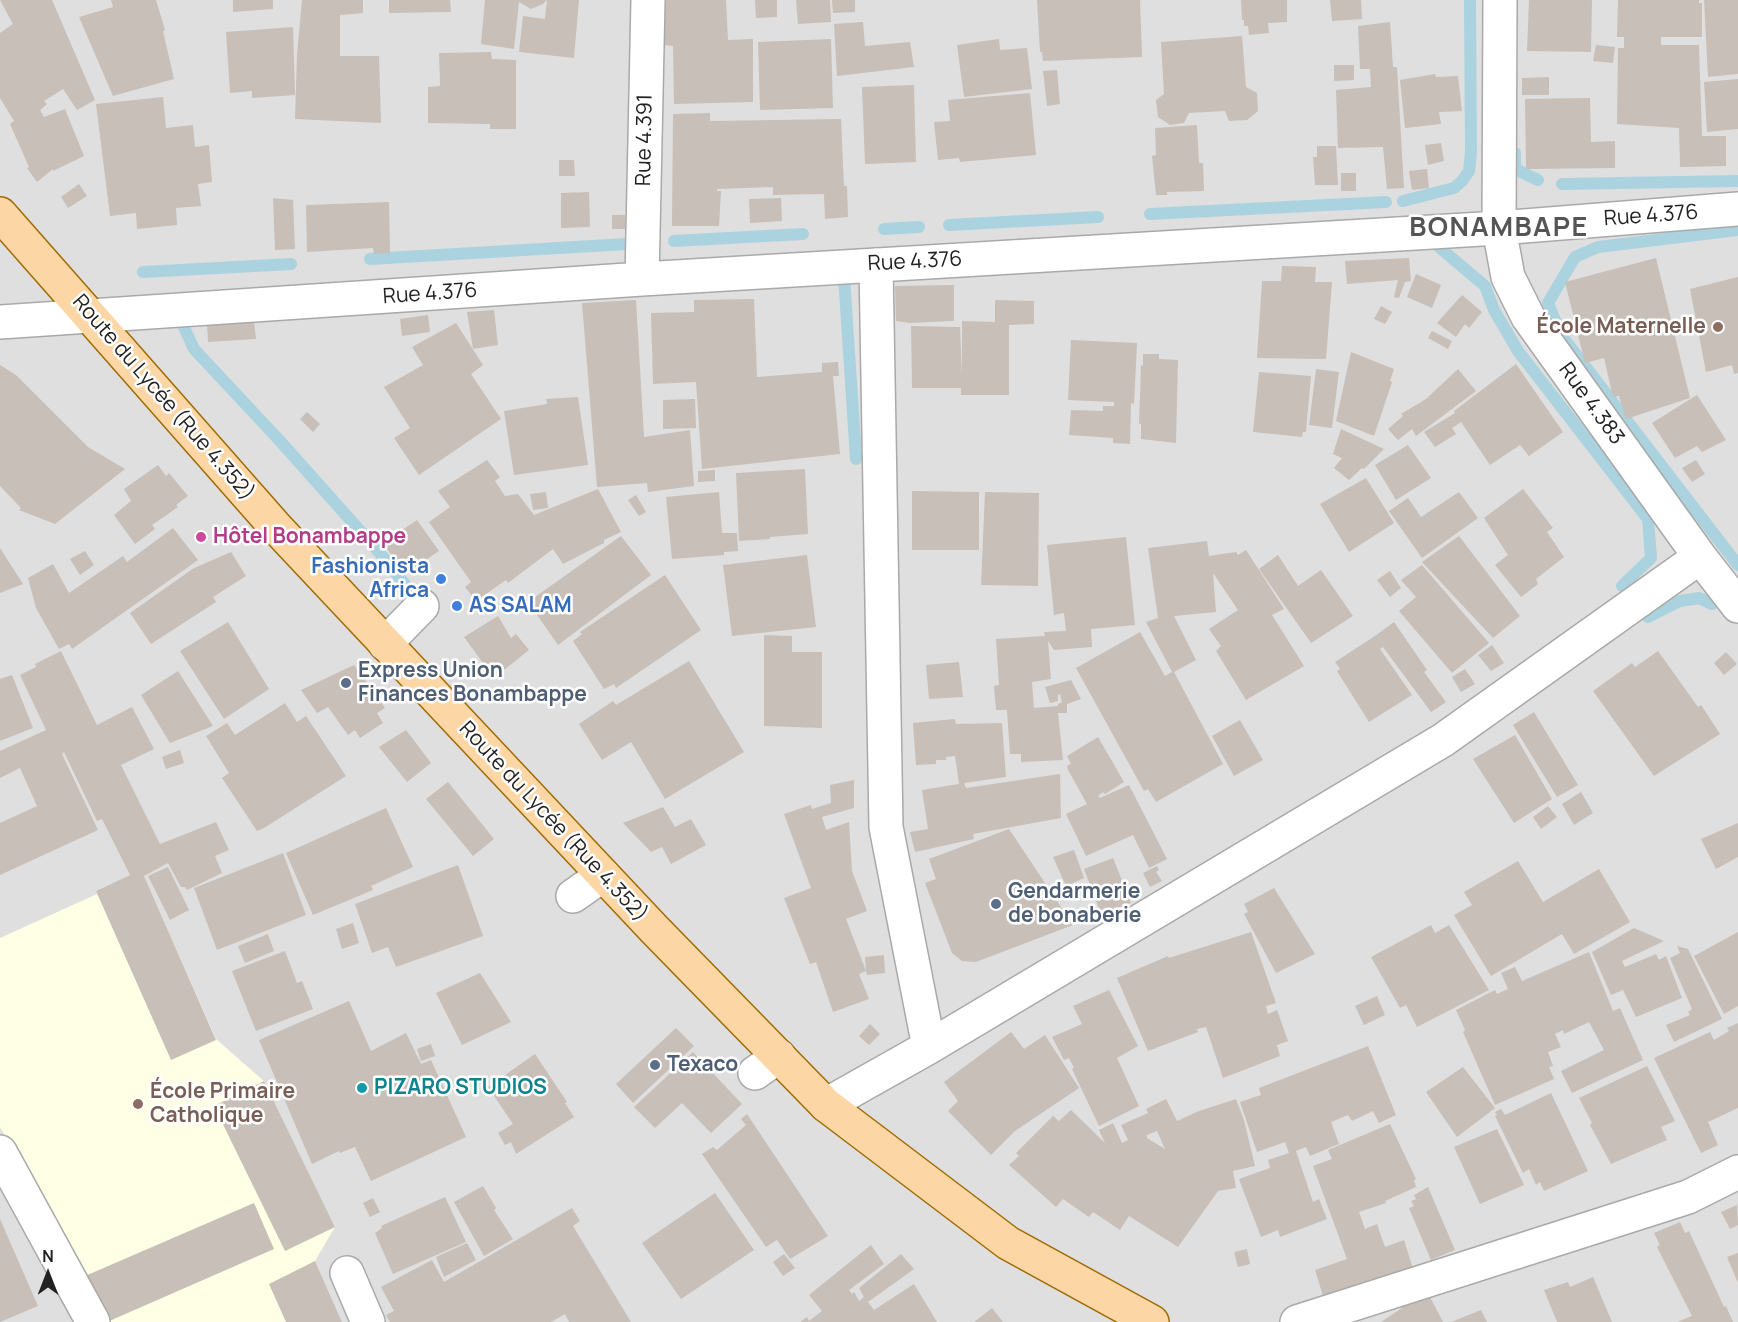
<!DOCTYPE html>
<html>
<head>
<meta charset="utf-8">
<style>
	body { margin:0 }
	#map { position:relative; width:1738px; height:1322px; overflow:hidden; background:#f2efe9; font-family:Manrope,sans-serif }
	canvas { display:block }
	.north { position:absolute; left:18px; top:1244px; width:60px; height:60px; -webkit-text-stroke:4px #fff; paint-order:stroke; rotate:0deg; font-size:16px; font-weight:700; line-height:24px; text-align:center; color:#222 }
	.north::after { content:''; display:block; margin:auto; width:21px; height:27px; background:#222; clip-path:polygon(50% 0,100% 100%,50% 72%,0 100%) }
</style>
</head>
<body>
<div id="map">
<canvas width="1738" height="1322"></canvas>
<div class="north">N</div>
</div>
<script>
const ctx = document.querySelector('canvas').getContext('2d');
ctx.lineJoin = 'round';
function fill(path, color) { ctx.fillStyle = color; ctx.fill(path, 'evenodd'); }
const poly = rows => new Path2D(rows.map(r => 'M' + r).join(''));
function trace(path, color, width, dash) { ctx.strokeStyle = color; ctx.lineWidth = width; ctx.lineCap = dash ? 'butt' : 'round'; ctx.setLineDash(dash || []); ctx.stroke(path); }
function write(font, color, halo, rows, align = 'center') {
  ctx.font = font + ' Manrope,sans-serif'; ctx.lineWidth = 5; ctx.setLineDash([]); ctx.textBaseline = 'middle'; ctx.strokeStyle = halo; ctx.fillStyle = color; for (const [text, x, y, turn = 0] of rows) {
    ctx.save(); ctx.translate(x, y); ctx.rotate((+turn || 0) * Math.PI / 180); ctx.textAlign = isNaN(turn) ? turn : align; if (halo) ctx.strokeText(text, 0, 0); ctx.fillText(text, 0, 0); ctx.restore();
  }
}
const residential = poly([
	[0,0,1738,0,1738,1322,0,1322]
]);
const education = poly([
	[141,870,216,1039,264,1081,335,1227,315,1261,342,1322,105,1322,85,1276,0,1127,0,938,97,894,96,891]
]);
const stream = poly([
	[1515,153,1515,169,1538,180],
	[1562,184,1738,181],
	[1403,201,1454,188,1462,181,1469,171,1471,152,1470,0],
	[1150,214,1386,202],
	[949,225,1098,217],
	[884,229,919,227],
	[1738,230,1598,247,1575,257,1548,303,1561,335,1738,565],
	[674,241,803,234],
	[1426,242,1433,242,1485,286,1494,310,1518,351,1648,519,1651,558,1622,586],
	[370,259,627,244],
	[143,272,291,264],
	[837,276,844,276,856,459],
	[195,316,183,325,194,349,280,441,379,552,415,597],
	[1648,617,1680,601,1699,598,1712,604]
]);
const building = poly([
	[0,0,52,0,95,100,77,110,63,89,44,101,47,104,40,110,44,117,65,109,84,156,53,171,53,169,37,182,27,168,29,167,10,124,14,121,0,98,0,33,13,24],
	[111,0,156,0,165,30,163,31,174,79,113,96,79,17,113,7],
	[233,0,273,0,273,9,233,12],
	[302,0,363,0,363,13,340,15,340,56,379,56,381,123,295,119,297,55],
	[389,0,450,0,451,12,389,13],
	[485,0,547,0,543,4,531,9,519,2,514,49,481,44],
	[547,0,579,0,574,58,519,52,523,16,545,19],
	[665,0,726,0,728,40,753,39,753,102,674,104,673,46,665,45],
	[755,0,777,0,777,17,756,18],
	[796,0,830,0,831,22,798,24],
	[832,0,855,0,855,12,833,13],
	[1037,0,1140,0,1142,57,1043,61,1042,52,1040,52],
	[1241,0,1287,0,1287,22,1268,23,1269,33,1249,35,1248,26,1244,26,1244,20,1242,20],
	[1330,0,1361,0,1362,19,1332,21],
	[1529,0,1592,0,1591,52,1527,51],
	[1618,0,1699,0,1699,3,1702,3,1702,37,1661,37,1661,45,1699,45,1702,136,1726,136,1726,166,1680,167,1679,128,1617,124,1618,48,1624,48,1624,37,1617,37],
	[1704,0,1738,0,1738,74,1708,77],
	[863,22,865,46,910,42,914,67,837,76,834,24],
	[1390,22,1393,67,1397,67,1404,188,1387,189,1383,147,1338,148,1336,90,1371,87,1370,69,1360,69,1358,26],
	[293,27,295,95,252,98,252,91,230,93,226,32],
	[1242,36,1246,87,1257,93,1258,111,1247,120,1229,121,1225,111,1189,113,1184,123,1170,125,1158,117,1156,100,1164,94,1161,42],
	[831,39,833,108,760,110,758,42],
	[999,39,1000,50,1027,48,1032,89,964,97,957,45],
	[1596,45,1615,47,1613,63,1593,61],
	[491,52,492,59,516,60,516,129,490,129,490,124,428,123,428,87,440,86,439,53],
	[1334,65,1354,65,1354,80,1334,81],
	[1057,70,1060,104,1047,106,1043,71],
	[1435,74,1436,77,1458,76,1462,111,1439,112,1441,124,1405,128,1400,80],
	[1549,77,1549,95,1522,95,1522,78],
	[1738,79,1738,129,1707,132,1704,82],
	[914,85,916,162,865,164,862,87],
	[1030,93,1036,155,960,162,959,158,938,160,934,122,950,121,948,100],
	[163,97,166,128,193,125,195,147,209,145,212,182,198,184,201,206,176,208,177,225,137,229,136,213,110,216,96,104],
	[1590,98,1591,142,1615,141,1615,168,1526,169,1525,99],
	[710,113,710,121,841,119,844,186,847,186,848,217,825,219,824,194,773,195,773,187,717,189,717,191,721,191,719,226,672,226,673,114],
	[1197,125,1199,163,1203,163,1204,191,1167,192,1167,195,1156,195,1152,156,1156,155,1155,128],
	[1441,143,1444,161,1428,165,1425,145],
	[1317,146,1336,146,1338,185,1315,185,1313,157,1317,157],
	[559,160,574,160,575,176,559,176],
	[1427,169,1429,188,1412,190,1409,171],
	[1341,173,1356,173,1356,191,1341,191],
	[79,184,87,196,68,208,61,197],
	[589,192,590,227,561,228,561,193],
	[273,198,293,200,295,249,275,250],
	[781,198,782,221,750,223,749,199],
	[389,202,390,253,374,254,373,248,307,252,306,205],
	[612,215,625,215,625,229,612,229],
	[1409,258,1411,281,1405,282,1399,298,1394,297,1398,280,1347,284,1345,261],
	[1656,258,1690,398,1626,419,1619,396,1613,397,1604,358,1585,363,1565,282],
	[1282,266,1316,267,1315,282,1332,282,1326,359,1257,358,1262,281,1281,281],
	[1416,274,1441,285,1432,308,1407,297],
	[1738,277,1738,373,1734,374,1732,365,1706,372,1690,289],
	[954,285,954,321,910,323,896,321,895,286],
	[1462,295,1482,312,1469,328,1465,324,1456,337,1437,323],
	[754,299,757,377,822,372,822,363,838,362,839,376,833,376,840,454,702,469,696,382,653,384,651,313,694,312,694,300],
	[636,300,644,437,690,430,694,486,648,492,647,483,597,487,582,303],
	[995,300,1034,301,1034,324,1009,325,1009,395,961,395,961,388,912,388,911,326,960,327,962,377,962,321,995,322],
	[1381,306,1392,312,1385,324,1374,319],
	[494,310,498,345,473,349,467,312],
	[428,315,430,332,402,336,400,319],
	[254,321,256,339,208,342,207,324],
	[456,323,483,365,471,374,501,419,419,475,394,438,410,428,384,387,423,365,412,347],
	[1432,331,1452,341,1448,349,1428,338],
	[1071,340,1137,343,1134,404,1131,403,1130,444,1113,443,1113,438,1069,435,1071,410,1103,411,1103,406,1114,406,1114,402,1068,400],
	[1351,352,1394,369,1390,381,1392,382,1374,436,1336,421],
	[1143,354,1159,354,1159,359,1178,360,1176,443,1141,439,1141,424,1139,424,1141,365,1143,366],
	[1516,364,1563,432,1529,456,1520,445,1490,465,1461,422,1452,428,1456,434,1435,447,1424,432,1455,413,1454,411],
	[0,365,16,375,88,447,125,469,55,524,19,510,21,508,0,486],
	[1316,369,1339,372,1332,428,1309,425],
	[1458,369,1476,391,1416,436,1412,429,1398,440,1388,429,1403,416,1401,414,1426,399],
	[1259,372,1311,376,1306,432,1303,432,1302,437,1253,432],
	[1697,395,1726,440,1702,452,1697,446,1675,458,1652,423],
	[578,397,588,465,514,475,504,411,547,404,546,399],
	[695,399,696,428,663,429,663,400],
	[307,412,320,424,313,432,300,419],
	[1341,429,1384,449,1364,469,1362,468,1349,480,1334,468,1342,458,1333,454],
	[1408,445,1431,478,1396,500,1375,465],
	[487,460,500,477,495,481,505,496,518,494,534,515,598,489,621,532,604,540,604,543,563,564,553,549,508,583,506,580,476,601,465,587,471,582,429,522,450,507,438,491],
	[1696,460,1705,474,1692,482,1682,468],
	[158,465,166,476,169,473,188,496,176,505,178,507,152,525,155,529,135,544,114,515,131,501,124,489],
	[805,469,808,534,770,537,770,539,739,541,736,473],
	[715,470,715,481,698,482,698,471],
	[1366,478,1394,523,1349,552,1320,504],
	[1523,489,1553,528,1547,532,1564,557,1536,579,1538,584,1521,597,1495,565,1508,555,1484,518],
	[912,491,979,492,979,550,912,550],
	[546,492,548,508,533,510,530,494],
	[719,492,722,533,737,533,738,551,724,552,724,555,672,559,666,497],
	[985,492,1039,493,1038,586,981,585],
	[1459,492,1478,518,1422,558,1389,511,1408,498,1421,517],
	[636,495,646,512,639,516,628,500],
	[417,520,439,551,405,574,383,543],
	[173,528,198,560,72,649,69,644,59,649,36,608,28,578,53,564,69,593,123,556,127,562],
	[621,536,651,575,558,645,528,602],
	[1459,536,1520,616,1493,638,1422,562],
	[1126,537,1135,625,1091,629,1092,647,1054,650,1048,641,1051,679,1032,682,1034,708,1058,706,1058,704,1062,702,1060,694,1058,695,1058,701,1050,703,1045,687,1071,680,1081,699,1067,704,1067,713,1058,713,1063,760,1021,762,1021,754,1010,754,1007,710,996,710,994,686,999,685,996,639,1045,636,1044,632,1066,631,1064,613,1054,615,1047,545],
	[1207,541,1209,556,1236,552,1238,555,1246,550,1284,609,1272,615,1304,666,1246,700,1216,651,1221,646,1209,629,1238,610,1213,573,1216,612,1174,616,1196,660,1174,672,1223,764,1156,802,1148,789,1144,791,1076,668,1140,632,1165,676,1172,672,1146,622,1158,618,1148,548],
	[0,548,23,584,0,593],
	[85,551,94,565,80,575,70,559],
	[231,552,246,576,213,597,216,602,151,644,130,613,194,568],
	[807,555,816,627,732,636,723,565],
	[1278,555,1298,586,1321,570,1353,616,1311,643,1259,569],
	[1422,565,1489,643,1452,673,1399,611,1416,597,1401,580],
	[1390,571,1401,588,1390,597,1377,580],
	[665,575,701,630,616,688,614,684,604,689,573,641,582,634,580,632],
	[498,616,511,638,516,634,529,650,494,678,464,637],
	[228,622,269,689,224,719,180,651],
	[1394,622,1427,670,1424,672,1446,702,1431,712,1383,647,1380,649,1412,695,1369,722,1337,671,1340,669,1335,662,1375,636],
	[764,635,792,636,792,652,822,652,822,728,764,726],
	[1492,645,1504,663,1491,671,1478,655],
	[61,651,97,725,132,707,154,749,121,765,160,844,216,822,229,850,215,856,222,873,187,890,185,887,181,887,168,863,144,876,216,1040,171,1060,96,891,130,875,102,819,97,821,64,752,62,754,98,830,0,875,0,823,37,806,20,768,0,778,0,751,46,730,20,675,36,667,35,664],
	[1658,651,1698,707,1701,705,1720,734,1654,776,1593,691,1632,663,1635,667],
	[1726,652,1737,664,1724,675,1714,663],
	[689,661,744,752,665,799,631,742,602,760,579,724,613,701,616,705],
	[959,662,963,697,929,699,926,665],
	[354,665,385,708,377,713,383,723,360,738,355,730,348,735,328,707,317,713,301,690],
	[1465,669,1475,684,1461,692,1452,677],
	[178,671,213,726,170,743,141,695],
	[12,675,33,728,0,741,0,679],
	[285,703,297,722,306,716,346,776,264,828,257,831,222,778,229,773,206,736,227,723,235,735],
	[1534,712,1578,785,1557,797,1513,725],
	[955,719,956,724,1002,723,1006,777,964,783,966,788,1060,774,1061,818,973,834,974,839,915,852,910,832,928,829,922,790,959,784,955,756,946,757,946,760,936,760,936,764,916,765,913,723],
	[1240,720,1263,760,1234,776,1212,736],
	[406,730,431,763,407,782,379,747],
	[1515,735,1552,799,1514,823,1473,759],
	[1098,737,1124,782,1105,794,1103,792,1098,796,1100,798,1129,785,1167,859,1149,868,1133,835,1086,856,1066,814,1087,804,1068,770,1067,766,1071,764,1067,756],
	[180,750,184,763,166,769,162,757],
	[854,780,854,808,822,817,826,830,849,822,852,871,867,911,846,919,866,971,865,957,884,955,885,973,867,975,866,971,859,974,869,999,833,1012,816,962,810,964,784,898,811,888,784,814,811,805,812,809,831,803,830,785],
	[448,782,494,839,473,856,426,799],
	[1581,792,1593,813,1574,825,1562,804],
	[1548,806,1557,817,1541,829,1533,817],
	[663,807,675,827,691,819,706,845,671,864,662,847,651,852,623,823],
	[386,808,413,867,371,886,373,890,313,915,286,853],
	[1738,823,1738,857,1716,869,1701,839],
	[1009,829,1073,925,976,962,962,961,952,953,925,883,936,879,929,859],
	[1074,850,1084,878,1066,886,1053,857],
	[283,853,306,915,217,950,194,888],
	[1113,858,1131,903,1101,914,1084,869],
	[1518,861,1543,902,1599,869,1630,922,1574,954,1562,934,1491,976,1454,915,1472,905,1464,892],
	[458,865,483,936,396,967,388,947,372,953,355,904],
	[1157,866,1159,870,1156,872,1162,881,1150,887,1143,873],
	[168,867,189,910,170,920,148,876],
	[1274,888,1315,954,1276,973,1244,914,1248,912,1244,904],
	[353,923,359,943,342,949,336,929],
	[1431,925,1435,933,1449,925,1489,990,1417,1027,1406,1005,1400,1008,1371,957],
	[1634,928,1664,941,1622,961,1625,967,1656,954,1659,960,1666,956,1682,998,1636,1017,1623,990,1611,995,1592,952],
	[1251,932,1276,1003,1266,1006,1268,1014,1277,1010,1288,1041,1277,1045,1280,1056,1223,1078,1206,1027,1197,1029,1198,1032,1148,1051,1117,978,1168,956,1169,958],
	[1738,932,1738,1006,1724,1014,1694,956],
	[268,934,274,951,245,963,238,946],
	[1677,946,1688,949,1722,1019,1674,1042,1666,1025,1690,1015,1688,1012,1692,1009,1670,958,1680,953],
	[285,951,297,983,302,981,313,1009,256,1031,232,971],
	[1589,952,1613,1011,1620,1008,1643,1060,1572,1093,1561,1071,1604,1050,1589,1022,1564,1034,1563,1030,1555,1034,1561,1047,1548,1052,1553,1066,1549,1067,1554,1079,1495,1105,1463,1032,1465,1030,1456,1010,1495,990,1497,994,1508,989,1501,973,1515,967,1522,981],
	[480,973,511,1022,462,1045,436,993],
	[1109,990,1138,1046,1117,1058,1139,1106,1099,1126,1072,1069,1074,1068,1069,1058,1064,1060,1052,1037,1082,1024,1073,1006],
	[1377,996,1385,1015,1364,1025,1355,1006],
	[349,1001,371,1051,406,1033,421,1064,431,1060,466,1137,371,1181,355,1147,340,1153,339,1151,312,1164,259,1040],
	[1738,1023,1738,1108,1708,1122,1718,1145,1701,1153,1654,1058,1710,1032,1714,1040,1729,1031,1727,1028],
	[870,1024,880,1034,869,1045,859,1036],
	[676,1028,694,1046,633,1103,616,1084],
	[1011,1032,1024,1049,1045,1035,1079,1088,1015,1131,991,1155,948,1111,958,1101,944,1082],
	[431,1044,435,1056,421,1061,417,1049],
	[1368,1046,1396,1115,1379,1123,1373,1111,1352,1121,1348,1115,1331,1122,1339,1144,1310,1156,1306,1147,1296,1151,1313,1202,1319,1199,1327,1219,1280,1237,1278,1230,1261,1237,1239,1179,1270,1168,1268,1160,1289,1153,1285,1142,1257,1152,1240,1102,1261,1095,1259,1088],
	[693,1052,742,1104,711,1133,682,1103,655,1128,634,1107],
	[535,1054,567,1102,565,1103,574,1117,516,1154,511,1142,505,1145,498,1133,513,1124,488,1087],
	[1647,1066,1675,1121,1661,1127,1667,1140,1611,1164,1590,1125,1592,1123,1579,1098],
	[1463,1067,1495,1108,1457,1137,1426,1092],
	[264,1081,335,1227,285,1251,214,1106],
	[1551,1093,1588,1171,1544,1191,1540,1182,1536,1185,1529,1169,1523,1173,1495,1116,1497,1115,1495,1112,1501,1109,1505,1115],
	[1166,1099,1177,1121,1199,1111,1236,1099,1244,1120,1255,1166,1233,1171,1236,1188,1218,1191,1178,1247,1129,1216,1120,1230,1093,1212,1089,1217,1063,1199,1056,1207,1009,1165,1019,1156,1016,1153,1053,1116,1059,1121,1071,1110,1105,1143,1099,1130,1113,1123,1122,1143,1128,1140,1121,1125,1148,1113,1146,1109],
	[1157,1131,1165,1149,1147,1138,1147,1135],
	[747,1114,828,1236,790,1259,777,1240,766,1247,702,1154,713,1147,717,1150,746,1125,741,1119],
	[1390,1124,1416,1179,1414,1180,1416,1187,1385,1201,1386,1203,1359,1212,1365,1229,1377,1224,1385,1247,1404,1240,1413,1269,1388,1277,1387,1275,1356,1284,1358,1287,1324,1299,1315,1270,1347,1259,1313,1166,1332,1159,1328,1150],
	[1497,1129,1524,1185,1480,1204,1454,1147],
	[483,1186,496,1208,494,1210,513,1239,484,1256,454,1202],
	[1428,1187,1455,1250,1431,1260,1409,1208,1414,1206,1411,1201,1416,1199,1414,1195],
	[715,1193,754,1250,681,1299,642,1243],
	[445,1197,466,1242,393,1274,375,1233,382,1228,381,1226],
	[373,1198,380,1212,370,1217,363,1203],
	[254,1203,274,1249,107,1322,85,1276],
	[1737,1205,1738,1225,1730,1229,1721,1212],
	[572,1208,580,1221,573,1226,631,1322,569,1322,565,1314,551,1322,390,1322,386,1315,394,1311,381,1287,432,1260,444,1282],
	[0,1219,38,1306,0,1322],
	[1680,1222,1685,1233,1689,1231,1724,1307,1726,1306,1733,1322,1677,1322,1692,1316,1657,1247,1660,1245,1654,1233],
	[467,1243,476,1260,444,1277,436,1257],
	[871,1245,884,1264,849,1290,852,1294,854,1292,859,1301,864,1297,859,1288,901,1254,914,1269,868,1302,874,1310,914,1284,937,1322,800,1322,807,1317,809,1321,822,1311,809,1295],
	[1247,1249,1250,1264,1238,1267,1234,1252],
	[1738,1253,1738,1283,1727,1257],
	[784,1254,795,1268,783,1276,773,1262],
	[315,1261,342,1322,286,1322,269,1284],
	[1593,1277,1612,1322,1557,1322,1544,1290,1568,1282,1570,1287],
	[1429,1295,1443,1322,1381,1322,1402,1308,1401,1306,1415,1299,1417,1302],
	[992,1308,1003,1322,974,1322,978,1319],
	[1481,1310,1487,1322,1451,1322]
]);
const minor = poly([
	[1500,0,1499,228,1508,277,1528,317,1700,557,1738,606],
	[876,265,886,827,929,1047],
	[642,279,648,0],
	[0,322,642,279,1499,228,1738,209],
	[385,644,422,606],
	[573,896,603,875],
	[755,1073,779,1056],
	[826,1105,929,1047,1443,740,1700,557],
	[0,1152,93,1322],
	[347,1273,368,1322],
	[1297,1322,1688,1197,1738,1172]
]);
const major = poly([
	[0,214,274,525,655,930,826,1105,1008,1243,1152,1322]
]);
const markers = [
	[1718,327,6,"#8d6e63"],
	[201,537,6,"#d1479c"],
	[441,579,6,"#3f7fe0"],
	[457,606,6,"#3f7fe0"],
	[346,683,6,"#5c6f8a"],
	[996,904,6,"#5c6f8a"],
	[655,1065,6,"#5c6f8a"],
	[362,1088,6,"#0f9aa8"],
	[138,1104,6,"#8d6e63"]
];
const streetNames = [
	["Rue 4.391",645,140,-89],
	["Rue 4.376",1651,216,-4],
	["Rue 4.376",915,262,-3],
	["Rue 4.376",430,294,-4],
	["Route du Lycée (Rue 4.352)",163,398,49],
	["Rue 4.383",1591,404,54],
	["Route du Lycée (Rue 4.352)",553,822,47]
];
const educationNames = [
	["École Maternelle",1706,327],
	["École Primaire",150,1092,"left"],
	["Catholique",150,1116,"left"]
];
const hotelNames = [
	["Hôtel Bonambappe",213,537]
];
const shopNames = [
	["Fashionista",429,567],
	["Africa",429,591],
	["AS SALAM",469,606,"left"]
];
const serviceNames = [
	["Express Union",358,671],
	["Finances Bonambappe",358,695],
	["Gendarmerie",1008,892],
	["de bonaberie",1008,916],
	["Texaco",667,1065]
];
const cultureNames = [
	["PIZARO STUDIOS",374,1088]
];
const districtNames = [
	["BONAMBAPE",1499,228]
];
fill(residential, '#e0dfdf');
fill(education, '#ffffe5');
trace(stream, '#aad3df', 12);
fill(building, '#c7bfb8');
trace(minor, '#a9a9a9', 36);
trace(major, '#a06b00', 36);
trace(minor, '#fff', 33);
trace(major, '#fcd6a4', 33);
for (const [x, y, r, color] of markers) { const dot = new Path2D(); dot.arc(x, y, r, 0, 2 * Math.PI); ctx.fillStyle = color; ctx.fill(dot); trace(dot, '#fff', 2); }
write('21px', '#222', '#fff', streetNames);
write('bold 21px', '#785e54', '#fff', educationNames, 'right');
write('bold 21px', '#b23c85', '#fff', hotelNames, 'left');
write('bold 21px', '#366cbe', '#fff', shopNames, 'right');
write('bold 21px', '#4e5e75', '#fff', serviceNames, 'left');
write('bold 21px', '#0d838f', '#fff', cultureNames, 'left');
ctx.letterSpacing = '1.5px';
write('bold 27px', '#555', '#fff', districtNames);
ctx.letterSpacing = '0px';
</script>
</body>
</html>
